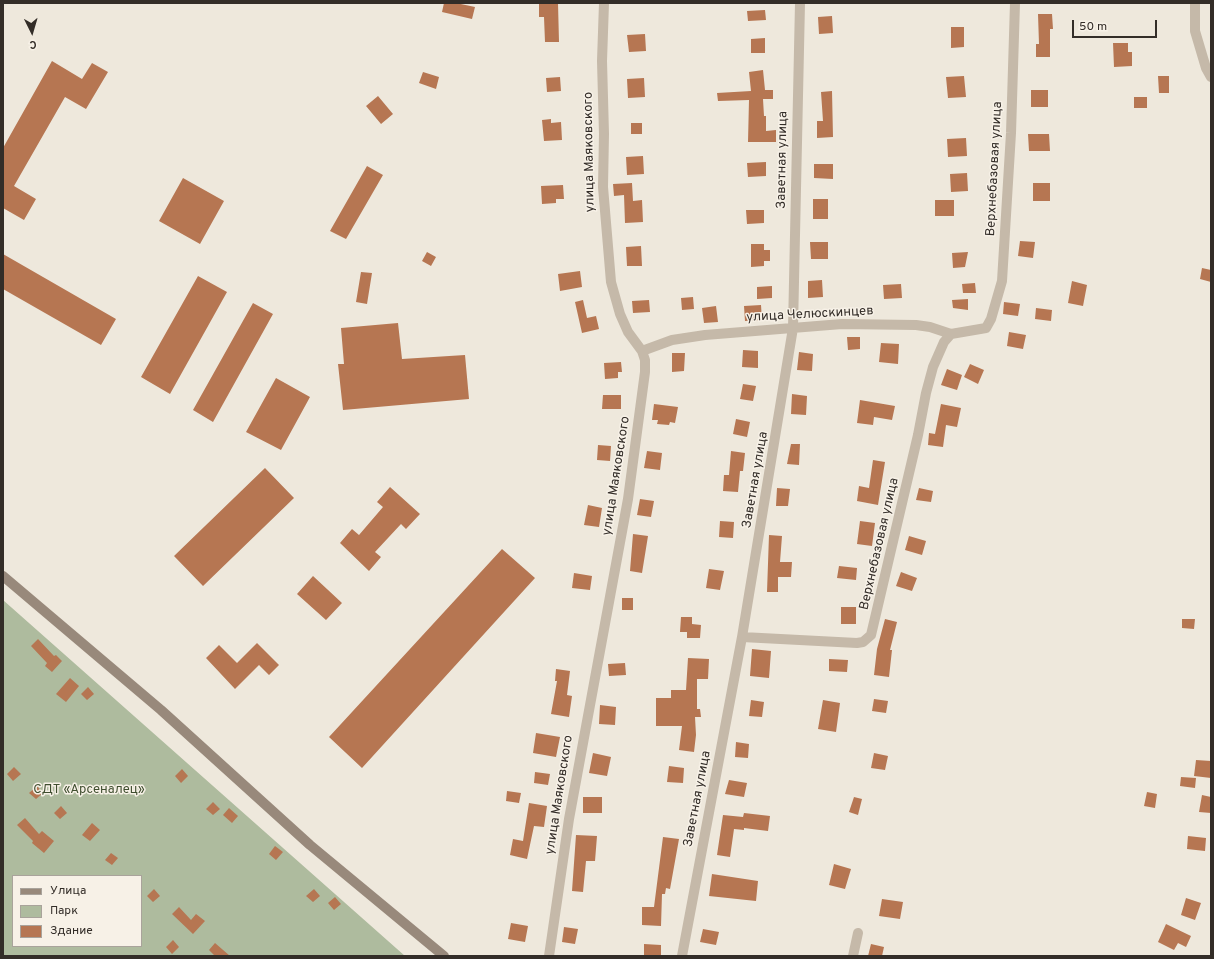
<!DOCTYPE html>
<html>
<head>
<meta charset="utf-8">
<style>
	body { margin:0 }
	#map { position:relative; width:1214px; height:959px; overflow:hidden; background:#eee8dc; font-family:Overpass,sans-serif }
	canvas { display:block }
	.frame { position:absolute; inset:0; border:4px solid #332d28; pointer-events:none }
	.legend { position:absolute; left:12px; top:875px; width:130px; height:72px; box-sizing:border-box; background:#f7f1e7; border:1px solid #a9a39b; margin:0; padding:5px 7px; list-style:none; font-size:12px; color:#332d28 }
	.legend li { display:flex; align-items:center; gap:8px; height:20px }
	.legend b { width:20px; border:1px solid #a9a39b }
	.north { position:absolute; left:12px; top:12px; width:40px; height:40px; -webkit-text-stroke:3px #f7f1e7; paint-order:stroke; rotate:175deg; font-size:11px; font-weight:700; line-height:16px; text-align:center; color:#332d28 }
	.north::after { content:''; display:block; margin:auto; width:14px; height:18px; background:#332d28; clip-path:polygon(50% 0,100% 100%,50% 72%,0 100%) }
	.scale { position:absolute; left:1072px; top:20px; width:85px; height:18px; box-sizing:border-box; border:2px solid #332d28; border-top:0; padding-left:5px; font-size:12px; line-height:14px; white-space:nowrap; color:#332d28; -webkit-text-stroke:3px #f7f1e7; paint-order:stroke }
</style>
</head>
<body>
<div id="map">
<canvas width="1214" height="959"></canvas>
<div class="frame"></div>
<ul class="legend">
<li><b style="height:5px;background:#98897b"></b>Улица</li>
<li><b style="height:11px;background:#aebb9e"></b>Парк</li>
<li><b style="height:11px;background:#b67652"></b>Здание</li>
</ul>
<div class="north">С</div>
<div class="scale">50 m</div>
</div>
<script>
const ctx = document.querySelector('canvas').getContext('2d');
ctx.lineJoin = 'round';
function fill(path, color) { ctx.fillStyle = color; ctx.fill(path, 'evenodd'); }
const poly = rows => new Path2D(rows.map(r => 'M' + r).join(''));
function trace(path, color, width, dash) { ctx.strokeStyle = color; ctx.lineWidth = width; ctx.lineCap = dash ? 'butt' : 'round'; ctx.setLineDash(dash || []); ctx.stroke(path); }
function write(font, color, halo, rows, align = 'center') {
  ctx.font = font + ' Overpass,sans-serif'; ctx.lineWidth = 3; ctx.setLineDash([]); ctx.textBaseline = 'middle'; ctx.strokeStyle = halo; ctx.fillStyle = color; for (const [text, x, y, turn = 0] of rows) {
    ctx.save(); ctx.translate(x, y); ctx.rotate((+turn || 0) * Math.PI / 180); ctx.textAlign = isNaN(turn) ? turn : align; if (halo) ctx.strokeText(text, 0, 0); ctx.fillText(text, 0, 0); ctx.restore();
  }
}
const green = poly([
	[3,600,405,956,3,956],
	[13,876,141,876,141,946,13,946]
]);
const building = poly([
	[444,3,456,3,475,7,472,19,442,12],
	[539,3,558,3,559,42,545,42,544,17,539,17],
	[765,10,766,20,748,21,747,11],
	[1038,14,1052,14,1053,29,1050,29,1050,57,1036,57,1036,44,1039,44],
	[832,16,833,33,819,34,818,17],
	[951,27,964,27,964,47,951,48],
	[645,34,646,51,629,52,627,35],
	[765,38,765,53,751,53,751,39],
	[1113,43,1128,43,1128,52,1132,52,1132,66,1114,67],
	[52,61,82,79,92,63,108,72,86,109,65,97,14,186,36,199,24,220,3,208,3,148],
	[763,70,765,90,773,90,773,99,763,99,764,116,766,116,766,131,776,130,776,142,748,142,749,100,718,101,717,93,751,91,749,72],
	[423,72,439,77,436,89,419,83],
	[964,76,966,97,948,98,946,77],
	[1158,76,1169,76,1169,93,1159,93],
	[560,77,561,91,547,92,546,78],
	[644,78,645,97,628,98,627,79],
	[1031,90,1048,90,1048,107,1031,107],
	[832,91,833,137,817,138,817,121,823,121,821,92],
	[378,96,393,114,381,124,366,106],
	[1134,97,1147,97,1147,108,1134,108],
	[551,119,551,123,561,122,562,140,544,141,542,120],
	[631,123,642,123,642,134,631,134],
	[1028,134,1049,134,1050,151,1029,151],
	[966,138,967,156,948,157,947,139],
	[643,156,644,174,627,175,626,157],
	[766,162,766,176,748,177,747,163],
	[814,164,833,164,833,179,814,178],
	[367,166,383,175,346,239,330,231],
	[967,173,968,191,951,192,950,174],
	[183,178,224,201,200,244,159,221],
	[632,183,633,201,642,200,643,222,625,223,624,195,614,196,613,184],
	[1033,183,1050,183,1050,201,1033,201],
	[563,185,564,199,556,199,556,203,542,204,541,186],
	[813,199,828,199,828,219,813,219],
	[935,200,954,200,954,216,935,216],
	[746,210,764,210,764,223,747,224],
	[1020,241,1035,242,1033,258,1018,256],
	[810,242,828,242,828,259,811,259],
	[751,244,764,244,764,250,770,250,770,261,764,261,764,266,751,267],
	[641,246,642,266,627,266,626,247],
	[427,252,436,257,431,266,422,261],
	[968,252,965,267,953,268,952,253],
	[3,254,116,319,101,345,3,289],
	[1202,268,1211,270,1211,282,1200,279],
	[580,271,582,287,560,291,558,274],
	[361,272,372,273,367,304,356,302],
	[198,276,227,292,170,394,141,377],
	[822,280,823,297,808,298,808,281],
	[1072,281,1087,285,1083,306,1068,303],
	[975,283,976,293,963,293,962,284],
	[901,284,902,298,884,299,883,285],
	[772,286,772,298,757,299,757,287],
	[693,297,694,309,682,310,681,298],
	[968,299,968,310,953,308,952,300],
	[583,300,587,318,596,316,599,329,582,333,575,302],
	[649,300,650,312,633,313,632,301],
	[1004,302,1020,304,1018,316,1003,314],
	[253,303,273,314,213,422,193,410],
	[761,305,762,320,745,321,744,306],
	[716,306,718,322,704,323,702,308],
	[1036,308,1052,310,1051,321,1035,319],
	[398,323,402,359,465,355,469,399,343,410,338,364,344,364,341,328],
	[1009,332,1026,335,1023,349,1007,346],
	[847,337,860,337,860,349,848,350],
	[881,343,899,344,898,364,879,362],
	[743,350,758,351,758,368,742,367],
	[799,352,813,354,812,371,797,370],
	[672,353,685,353,684,371,672,372],
	[621,362,622,372,618,372,618,378,605,379,604,363],
	[970,364,984,370,978,384,964,377],
	[947,369,962,375,957,390,941,385],
	[276,378,310,397,281,450,246,432],
	[743,384,756,386,753,401,740,399],
	[792,394,807,396,806,415,791,414],
	[603,395,621,395,621,409,602,409],
	[860,400,895,406,892,420,874,417,873,425,857,423],
	[654,404,678,407,675,423,670,422,669,425,657,424,658,420,652,420],
	[941,404,961,408,957,427,946,425,943,447,928,445,929,433,935,434],
	[736,419,750,422,747,437,733,434],
	[791,444,800,444,799,465,787,464],
	[598,445,611,446,610,461,597,460],
	[647,451,662,453,660,470,644,468],
	[731,451,745,453,743,471,740,471,738,492,723,491,724,475,729,475],
	[873,460,885,462,878,505,857,501,859,486,869,488],
	[265,468,294,498,203,586,174,556],
	[390,487,420,514,406,529,401,524,375,552,381,557,369,571,340,543,352,529,359,535,383,507,377,502],
	[777,488,790,489,788,506,776,506],
	[919,488,933,491,931,502,916,500],
	[640,499,654,501,651,517,637,515],
	[588,505,602,508,599,527,584,525],
	[720,521,734,522,733,538,719,537],
	[860,521,875,523,872,546,857,544],
	[633,534,648,536,642,573,630,571],
	[769,535,782,536,780,562,792,562,791,577,778,577,778,592,767,592],
	[909,536,926,541,922,555,905,550],
	[502,549,535,578,362,768,329,737],
	[839,566,857,568,856,580,837,578],
	[709,569,724,571,720,590,706,588],
	[901,572,917,578,912,591,896,586],
	[574,573,592,576,590,590,572,588],
	[313,576,342,603,326,620,297,594],
	[622,598,633,598,633,610,622,610],
	[841,607,856,607,856,624,841,624],
	[681,617,692,617,692,624,701,625,700,638,687,638,687,632,680,632],
	[885,619,897,622,890,650,892,650,889,677,874,675,877,649],
	[1182,619,1195,619,1194,629,1182,628],
	[38,639,54,656,56,655,62,661,52,672,45,666,47,663,31,646],
	[257,643,279,665,269,675,259,665,235,689,206,658,219,645,237,663],
	[752,649,771,651,769,678,750,676],
	[688,658,709,659,708,679,697,679,697,709,700,709,701,717,695,717,696,735,694,752,679,750,682,726,656,726,656,698,671,698,671,690,686,690],
	[829,659,848,660,847,672,829,671],
	[625,663,626,675,609,676,608,664],
	[556,669,570,671,567,695,572,696,569,717,551,714,557,681,555,681],
	[70,678,79,686,66,702,56,694],
	[88,687,94,694,87,700,81,694],
	[874,699,888,701,886,713,872,711],
	[751,700,764,702,762,717,749,716],
	[823,700,840,703,836,732,818,729],
	[600,705,616,707,615,725,599,724],
	[536,733,560,737,556,757,533,753],
	[736,742,749,744,748,758,735,757],
	[593,753,611,757,607,776,589,773],
	[874,753,888,756,885,770,871,768],
	[1196,760,1211,761,1211,778,1194,776],
	[669,766,684,768,683,783,667,782],
	[14,767,21,774,13,781,7,774],
	[182,769,188,776,181,783,175,776],
	[535,772,550,774,548,785,534,783],
	[1181,777,1196,778,1195,788,1180,786],
	[729,780,747,783,744,797,725,794],
	[37,786,43,793,36,799,29,793],
	[507,791,521,793,519,803,506,801],
	[1147,792,1157,794,1155,808,1144,806],
	[1202,795,1211,797,1211,813,1199,812],
	[583,797,602,797,602,813,583,813],
	[854,797,862,799,858,815,849,812],
	[213,802,220,809,213,815,206,809],
	[529,803,547,806,544,827,534,826,527,859,510,855,513,839,523,841],
	[61,806,67,813,60,819,54,813],
	[229,808,238,816,232,823,223,815],
	[744,813,770,816,768,831,744,828,744,830,734,829,730,857,717,855,723,815,743,817],
	[25,818,39,834,42,831,54,841,44,853,32,843,33,841,17,825],
	[92,823,100,830,90,841,82,835],
	[576,835,597,836,595,861,586,861,583,892,572,891],
	[1188,836,1206,838,1205,851,1187,849],
	[663,837,679,839,670,889,666,888,665,894,662,894,661,926,642,925,642,907,654,907],
	[275,846,283,852,276,860,269,854],
	[111,853,118,858,112,865,105,860],
	[834,864,851,869,845,889,829,885],
	[712,874,758,881,756,901,709,896],
	[154,889,160,896,153,902,147,896],
	[314,889,320,896,313,902,306,896],
	[335,897,341,904,334,910,328,903],
	[1186,898,1201,903,1195,920,1181,915],
	[882,899,903,902,900,919,879,916],
	[179,907,191,920,196,914,205,921,193,934,172,914],
	[511,923,528,926,525,942,508,939],
	[1166,924,1191,936,1186,947,1178,943,1174,950,1158,942],
	[564,927,578,929,575,944,562,942],
	[703,929,719,932,716,945,700,942],
	[173,940,179,947,172,954,166,947],
	[215,943,230,956,215,956,209,950],
	[644,944,661,945,661,956,644,956],
	[871,944,884,947,882,956,868,956]
]);
const street = poly([
	[1195,3,1195,31,1206,68,1211,77],
	[642,351,672,340,705,335,842,324,916,325,930,327,951,334,986,328,991,319,1002,281,1011,133,1015,3],
	[742,637,857,643,863,642,871,635,918,435,926,393,933,367,944,342,951,334],
	[549,956,569,819,628,499,645,372,645,360,642,351,628,332,620,314,611,282,603,187,604,134,602,61,604,3],
	[682,956,742,637,793,328,800,3],
	[853,956,858,933]
]);
const secondary = poly([
	[3,576,161,710,310,845,444,956]
]);
const streetNames = [
	["улица Маяковского",590,152,-91],
	["Заветная улица",783,160,-89],
	["Верхнебазовая улица",995,169,-87],
	["улица Челюскинцев",810,315,-3],
	["улица Маяковского",617,476,-81],
	["Заветная улица",756,480,-80],
	["Верхнебазовая улица",880,544,-77],
	["улица Маяковского",560,795,-81],
	["Заветная улица",698,799,-79]
];
const parkNames = [
	["СДТ «Арсеналец»",89,790]
];
fill(green, '#aebb9e');
fill(building, '#b67652');
trace(street, '#c5b9a9', 10);
trace(secondary, '#98897b', 10);
write('13px', '#332d28', '#f7f1e7', streetNames);
write('13px', '#3f4e2f', '#f7f1e7', parkNames);
</script>
</body>
</html>
